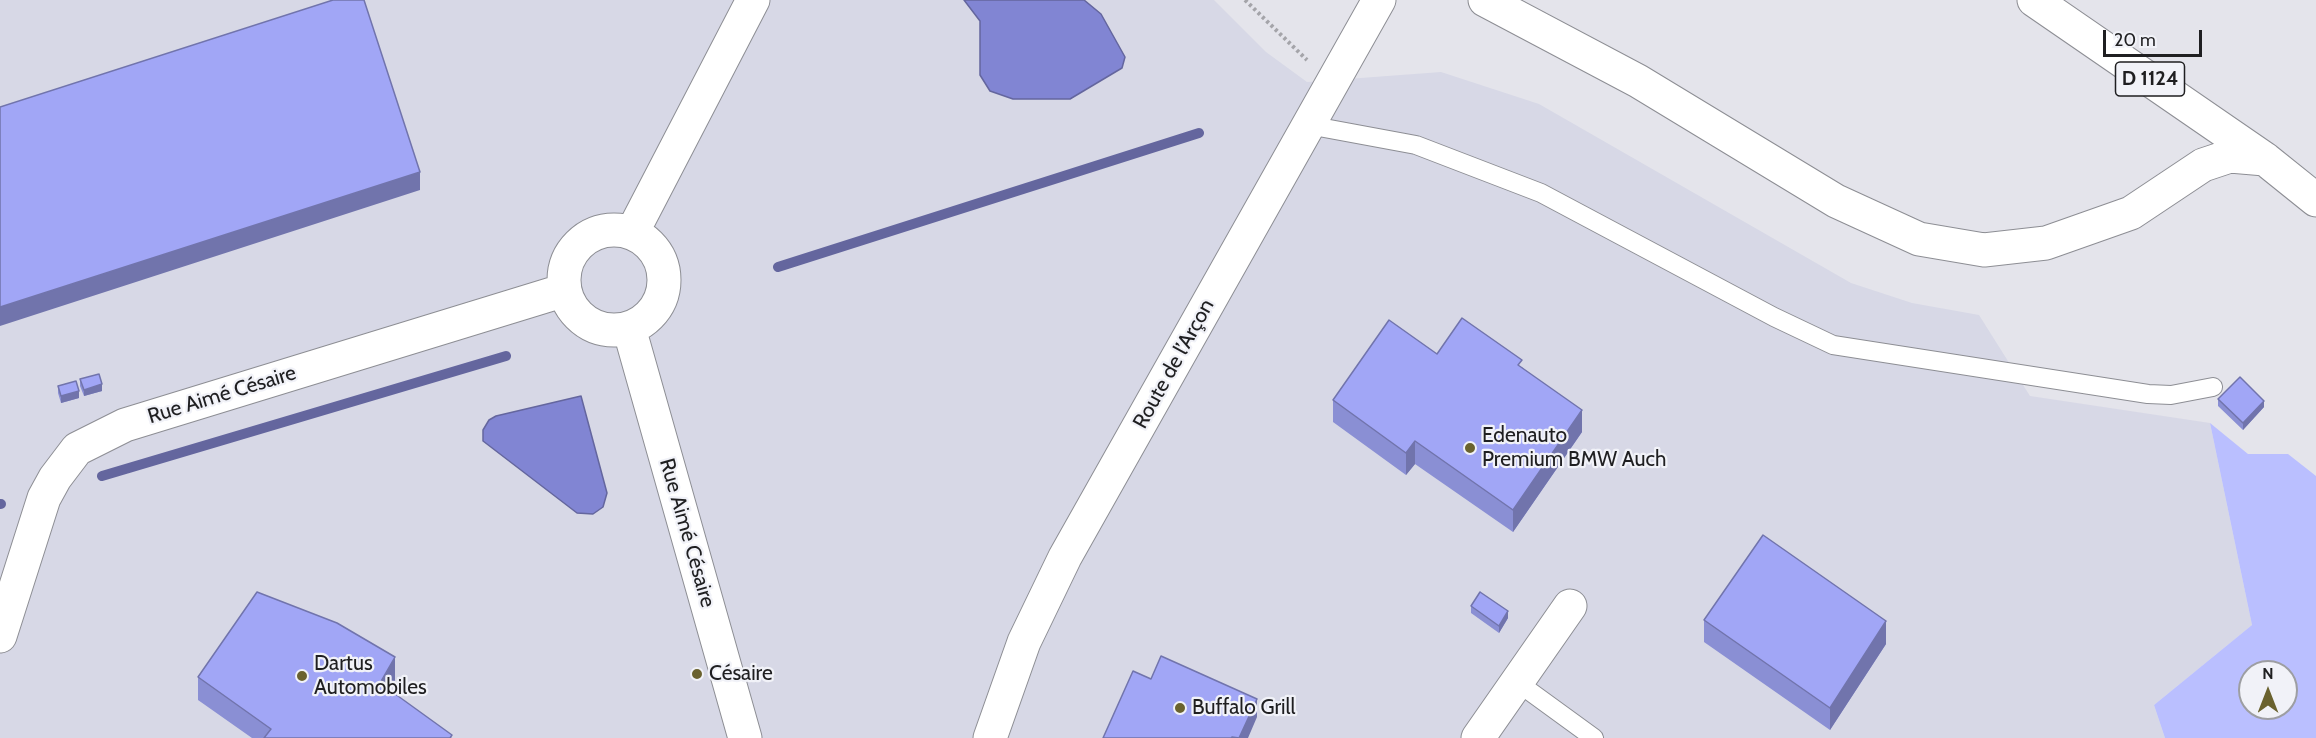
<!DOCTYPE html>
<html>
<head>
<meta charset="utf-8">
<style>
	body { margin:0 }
	#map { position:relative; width:2316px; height:738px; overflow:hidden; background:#e4e4eb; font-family:Cabin,sans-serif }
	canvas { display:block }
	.north { position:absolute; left:2238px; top:660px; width:60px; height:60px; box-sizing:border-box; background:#f1f2f8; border:2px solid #9d9ea2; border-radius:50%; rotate:0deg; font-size:16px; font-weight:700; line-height:24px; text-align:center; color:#1f1f21 }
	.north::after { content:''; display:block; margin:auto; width:21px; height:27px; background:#6a622f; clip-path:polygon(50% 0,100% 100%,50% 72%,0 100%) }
	.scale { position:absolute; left:2103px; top:30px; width:99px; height:27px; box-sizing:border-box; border:3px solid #1f1f21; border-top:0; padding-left:8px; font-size:18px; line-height:21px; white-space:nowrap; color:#1f1f21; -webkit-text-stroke:4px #f1f2f8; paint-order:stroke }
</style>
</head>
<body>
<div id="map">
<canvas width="2316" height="738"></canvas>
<div class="north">N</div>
<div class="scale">20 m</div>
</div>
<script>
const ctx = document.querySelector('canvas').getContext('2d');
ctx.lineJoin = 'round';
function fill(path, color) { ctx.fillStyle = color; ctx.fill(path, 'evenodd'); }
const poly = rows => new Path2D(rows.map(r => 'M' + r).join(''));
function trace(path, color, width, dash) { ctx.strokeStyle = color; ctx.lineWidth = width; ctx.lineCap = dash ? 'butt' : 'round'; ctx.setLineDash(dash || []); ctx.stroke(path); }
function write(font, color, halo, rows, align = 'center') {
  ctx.font = font + ' Cabin,sans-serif'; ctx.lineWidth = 4.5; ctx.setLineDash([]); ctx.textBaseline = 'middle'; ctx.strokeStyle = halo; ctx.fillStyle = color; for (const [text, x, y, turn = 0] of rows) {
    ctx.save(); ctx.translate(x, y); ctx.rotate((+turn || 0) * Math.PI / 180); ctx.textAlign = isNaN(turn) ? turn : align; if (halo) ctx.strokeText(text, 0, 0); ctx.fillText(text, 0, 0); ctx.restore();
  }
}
const built = poly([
	[0,0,1214,0,1266,52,1307,82,1441,72,1539,104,1851,283,1912,303,1979,315,2030,396,2210,423,2252,625,2154,705,2165,738,0,738]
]);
const green = poly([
	[2210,423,2248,454,2288,454,2316,476,2316,738,2165,738,2154,705,2252,625],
	[2250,672,2286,672,2286,708,2250,708]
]);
const water = poly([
	[964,0,1084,0,1101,14,1125,57,1122,68,1070,99,1013,99,990,91,980,75,980,21,964,0],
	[581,396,607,493,603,507,593,514,577,513,483,441,483,430,489,420,496,416,581,396]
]);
const stream = poly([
	[778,267,1199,133],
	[102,476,506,356],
	[0,504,1,504]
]);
const path = poly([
	[1245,0,1307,60]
]);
const lane = poly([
	[1308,125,1416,145,1541,193,1774,317,1833,345,2148,394,2171,395,2213,387],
	[1517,682,1594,738]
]);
const street = poly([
	'564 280a50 50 0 1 1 100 0a50 50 0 1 1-100 0Z',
	[632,233,753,0],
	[629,328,745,738],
	[0,636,44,498,55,478,77,449,125,425,565,290],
	[1478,738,1570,606]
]);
const secondary = poly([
	[990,738,1024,642,1065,557,1379,0]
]);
const highway = poly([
	[1485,0,1638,81,1836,201,1919,239,1984,250,2046,243,2131,213,2203,165,2230,156,2265,159],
	[2034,0,2265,159,2316,200]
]);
const wall = poly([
	[1437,354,1522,367,1582,432,1513,532,1415,464,1406,475,1333,422,1333,400],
	[80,379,102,391,84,396,80,386],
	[58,386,79,398,61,403,58,393],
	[2218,399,2264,407,2243,430,2218,406],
	[1471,606,1508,618,1499,633,1471,613],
	[1704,620,1886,644,1830,730,1704,642],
	[198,677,395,680,389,690,452,738,252,738,198,700]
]);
const shadedWall = poly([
	[420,172,420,190,0,326,0,307],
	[102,384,102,391,84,396,84,390],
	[79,391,79,398,61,403,61,396],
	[2264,401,2264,407,2243,430,2243,423],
	[1582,410,1582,432,1513,532,1513,510],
	[1415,441,1415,464,1406,475,1406,453],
	[1508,611,1508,618,1499,633,1499,626],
	[1886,621,1886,644,1830,730,1830,708],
	[395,657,395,680,380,705,380,683],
	[1257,699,1257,717,1248,738,1239,738]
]);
const building = poly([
	[333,0,364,0,420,172,0,307,0,107,333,0],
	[1462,318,1522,360,1518,365,1582,410,1513,510,1415,441,1406,453,1333,400,1389,320,1437,354,1462,318],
	[99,374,102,384,84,390,80,379,99,374],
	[2240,377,2264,401,2243,423,2218,399,2240,377],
	[76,381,79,391,61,396,58,386,76,381],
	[1763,535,1886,621,1830,708,1704,620,1763,535],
	[257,592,337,623,395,657,380,683,452,735,450,738,264,738,271,729,198,677,257,592],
	[1480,592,1508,611,1499,626,1471,606,1480,592],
	[1161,656,1257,699,1239,738,1232,737,1231,738,1103,738,1133,671,1151,679,1161,656]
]);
const markers = [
	[1470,448,6,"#6a622f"],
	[697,674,6,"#6a622f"],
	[302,676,6,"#6a622f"],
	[1180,708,6,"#6a622f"]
];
const shields = [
	[2150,79,69]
];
const shieldNames = [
	["D 1124",2150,79]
];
const streetNames = [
	["Route de l’Arçon",1174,364,-61],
	["Rue Aimé Césaire",222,395,-17],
	["Rue Aimé Césaire",687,533,74]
];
const poiNames = [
	["Edenauto",1482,436],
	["Premium BMW Auch",1482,460],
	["Dartus",314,664],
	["Automobiles",314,688],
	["Césaire",709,674],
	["Buffalo Grill",1192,708]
];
fill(built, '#d7d8e6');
fill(green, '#babfff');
fill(water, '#8185d3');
trace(water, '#64669e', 1.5);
trace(stream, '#64669e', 10);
trace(lane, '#8d8e94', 20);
trace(street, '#8d8e94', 35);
trace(secondary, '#8d8e94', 35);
trace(highway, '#8d8e94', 35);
trace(path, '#a4a4a9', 4, [3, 3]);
trace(lane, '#fff', 18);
trace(street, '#fff', 33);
trace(secondary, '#fff', 33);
trace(highway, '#fff', 33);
fill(wall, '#8a8fd4');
fill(shadedWall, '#7174ac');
fill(building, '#a1a6f6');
trace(building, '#7174ac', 1.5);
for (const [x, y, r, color] of markers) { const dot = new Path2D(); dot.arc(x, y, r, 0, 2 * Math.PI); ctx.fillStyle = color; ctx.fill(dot); trace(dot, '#f1f2f8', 2); }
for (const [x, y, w] of shields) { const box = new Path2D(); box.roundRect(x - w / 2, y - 17, w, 34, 4.5); ctx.fillStyle = '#f1f2f8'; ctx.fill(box); trace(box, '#1f1f21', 1.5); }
write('bold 20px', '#1f1f21', null, shieldNames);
write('21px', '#1f1f21', '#f1f2f8', streetNames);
write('21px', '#1f1f21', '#f1f2f8', poiNames, 'left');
</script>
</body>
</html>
